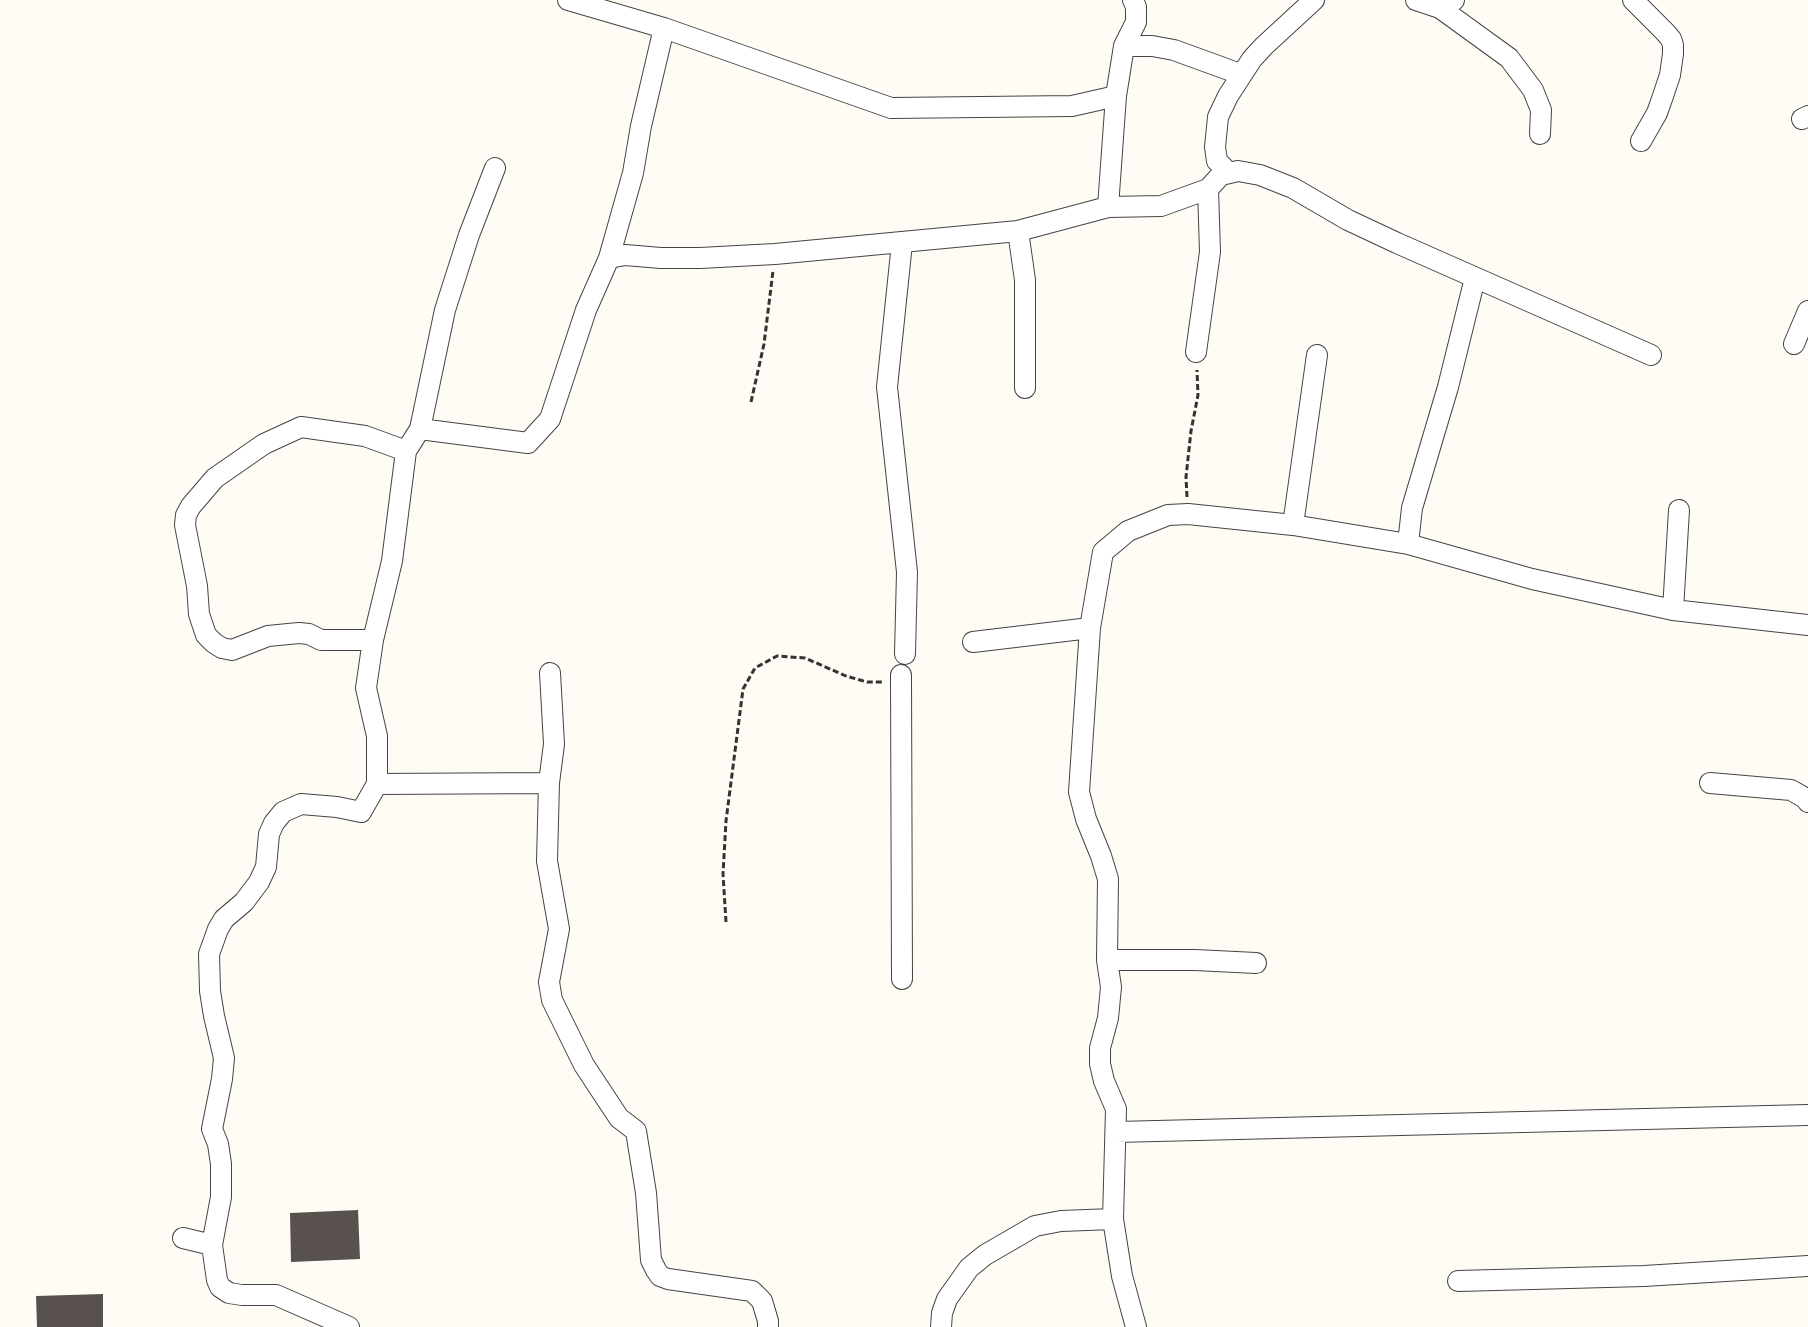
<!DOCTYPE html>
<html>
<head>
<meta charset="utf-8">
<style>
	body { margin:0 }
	canvas { display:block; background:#fffcf5 }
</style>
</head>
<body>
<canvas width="1808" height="1327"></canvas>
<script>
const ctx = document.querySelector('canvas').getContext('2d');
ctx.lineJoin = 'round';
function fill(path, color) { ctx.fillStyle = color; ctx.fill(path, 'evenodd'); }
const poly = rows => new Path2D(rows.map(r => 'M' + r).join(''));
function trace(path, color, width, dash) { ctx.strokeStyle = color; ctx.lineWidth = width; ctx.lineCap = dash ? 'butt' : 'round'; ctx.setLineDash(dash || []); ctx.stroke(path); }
const building = poly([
	[358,1210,360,1259,291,1262,290,1213],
	[103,1294,103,1327,37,1327,36,1296]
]);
const path = poly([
	[751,402,764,344,773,271],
	[1187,497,1186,477,1191,431,1198,395,1197,370],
	[726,922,723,874,726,821,743,689,755,668,777,656,805,658,846,676,867,682,884,682]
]);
const minor = poly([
	[568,0,664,28,891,108,1072,106,1116,96],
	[1416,0,1440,8,1446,7,1454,0],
	[1633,0,1665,32,1671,39,1673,45,1673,54,1670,75,1663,96,1657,113,1641,141],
	[1440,8,1509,58,1533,90,1541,110,1540,134],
	[1124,46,1152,46,1174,50,1240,74],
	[1802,119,1808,116],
	[1228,172,1217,161,1215,147,1218,117,1228,96,1252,59,1264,46,1314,0],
	[1108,207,1116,96,1124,46,1136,22,1136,7,1133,0],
	[1018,231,1025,280,1025,388],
	[902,243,887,387,907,572,905,654],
	[609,258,625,255,661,258,700,258,775,254,1018,231,1108,207,1161,206,1208,189,1221,175,1238,171,1260,175,1293,188,1348,220,1397,243,1651,355],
	[1794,344,1808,311],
	[1196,352,1210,252,1208,189],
	[420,429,528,443,550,419,586,310,609,258,633,173,641,126,664,28],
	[1293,525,1317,355],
	[1408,544,1532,579,1673,610,1808,625],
	[1673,610,1679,510],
	[1090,628,1079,792,1086,819,1101,856,1108,879,1107,960,1111,987,1108,1018,1100,1048,1100,1064,1104,1081,1116,1109,1113,1219,1122,1276,1136,1327],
	[373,640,392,561,406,451,420,429,445,310,469,235,495,168],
	[973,642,1090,628,1103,552,1128,531,1168,515,1188,514,1293,525,1408,544,1412,508,1448,387,1475,278],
	[550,673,554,744,549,783,547,861,559,929,549,982,552,1000,584,1065,619,1118,636,1131,646,1193,651,1260,656,1270,660,1276,668,1279,752,1291,762,1301,768,1321,768,1327],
	[901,675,902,979],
	[1710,783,1791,790,1805,798,1808,802],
	[377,784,549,783],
	[1107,960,1195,960,1256,963],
	[1116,1132,1808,1115],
	[183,1238,212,1245],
	[1458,1281,1644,1276,1808,1266],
	[349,1327,276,1295,242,1295,229,1293,220,1287,217,1280,212,1245,221,1197,221,1164,218,1144,212,1129,222,1079,224,1058,214,1016,210,991,209,954,218,929,224,919,244,902,259,882,266,867,269,834,274,823,283,812,301,804,337,807,361,812,377,784,377,736,366,688,373,640,321,640,309,634,299,633,268,636,232,650,222,648,214,643,206,635,199,614,197,586,185,525,186,515,191,506,215,478,264,444,301,427,365,436,406,451],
	[941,1327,942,1313,947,1299,969,1268,985,1255,1035,1226,1061,1221,1113,1219]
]);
fill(building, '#59514d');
trace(minor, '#444', 22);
trace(path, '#333', 3, [6, 3]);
trace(minor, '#fff', 20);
</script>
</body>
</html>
